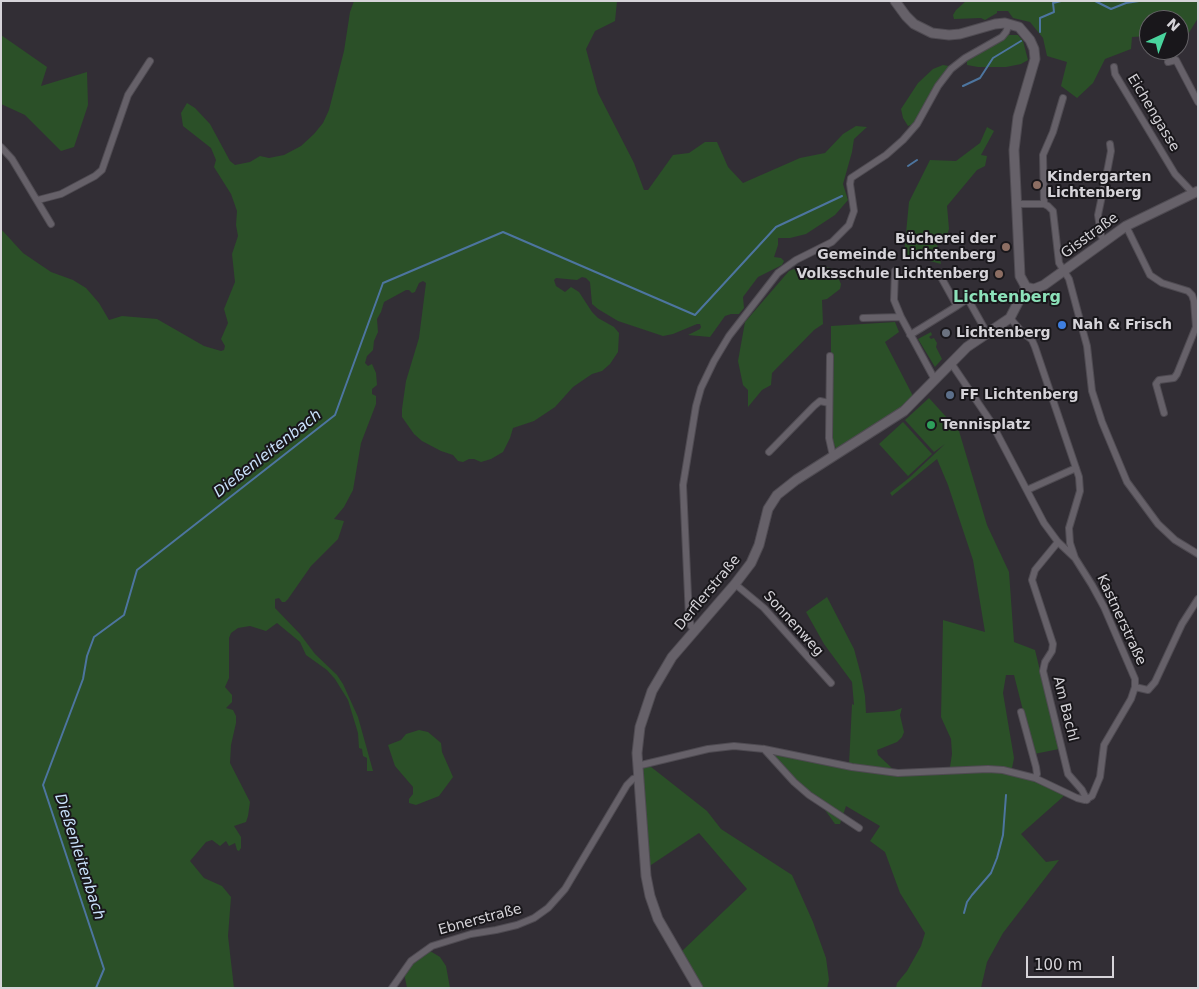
<!DOCTYPE html>
<html>
<head>
<meta charset="utf-8">
<style>
	body { margin:0 }
	#map { position:relative; width:1199px; height:989px; overflow:hidden; background:#322e35; font-family:"DejaVu Sans",sans-serif }
	canvas { display:block }
	.frame { position:absolute; inset:0; border:2px solid #d6d4d9; pointer-events:none }
	.north { position:absolute; left:1139px; top:10px; width:50px; height:50px; box-sizing:border-box; background:#19171b; border:1px solid #656367; border-radius:50%; rotate:43deg; font-size:14px; font-weight:700; line-height:20px; text-align:center; color:#d6d4d9 }
	.north::after { content:''; display:block; margin:auto; width:18px; height:22px; background:#49d49d; clip-path:polygon(50% 0,100% 100%,50% 72%,0 100%) }
	.scale { position:absolute; left:1026px; top:956px; width:88px; height:22px; box-sizing:border-box; border:2px solid #d6d4d9; border-top:0; padding-left:6px; font-size:15px; line-height:18px; white-space:nowrap; color:#d6d4d9; -webkit-text-stroke:4px #19171b; paint-order:stroke }
</style>
</head>
<body>
<div id="map">
<canvas width="1199" height="989"></canvas>
<div class="frame"></div>
<div class="north">N</div>
<div class="scale">100 m</div>
</div>
<script>
const ctx = document.querySelector('canvas').getContext('2d');
ctx.lineJoin = 'round';
function fill(path, color) { ctx.fillStyle = color; ctx.fill(path, 'evenodd'); }
const poly = rows => new Path2D(rows.map(r => 'M' + r).join(''));
function trace(path, color, width, dash) { ctx.strokeStyle = color; ctx.lineWidth = width; ctx.lineCap = dash ? 'butt' : 'round'; ctx.setLineDash(dash || []); ctx.stroke(path); }
function write(font, color, halo, rows, align = 'center') {
  ctx.font = font + ' "DejaVu Sans",sans-serif'; ctx.lineWidth = 4; ctx.setLineDash([]); ctx.textBaseline = 'middle'; ctx.strokeStyle = halo; ctx.fillStyle = color; for (const [text, x, y, turn = 0] of rows) {
    ctx.save(); ctx.translate(x, y); ctx.rotate((+turn || 0) * Math.PI / 180); ctx.textAlign = isNaN(turn) ? turn : align; if (halo) ctx.strokeText(text, 0, 0); ctx.fillText(text, 0, 0); ctx.restore();
  }
}
const green = poly([
	[354,1,617,1,615,21,595,31,586,49,598,93,634,163,644,190,648,190,673,155,689,153,705,142,717,142,728,167,743,183,800,158,825,153,843,134,856,126,867,127,854,139,852,152,843,184,848,200,835,215,806,234,790,238,778,238,778,245,774,257,781,258,784,261,782,265,758,277,743,297,744,308,739,314,731,314,725,316,710,337,688,335,700,329,701,327,700,324,697,324,673,334,663,336,618,321,598,309,592,304,590,282,586,278,582,277,577,280,556,278,554,280,556,286,565,292,571,287,579,292,592,312,598,318,614,327,619,333,618,352,610,364,602,371,592,374,573,387,555,407,534,421,513,428,510,438,503,452,491,459,481,462,474,459,469,459,463,462,458,461,453,455,441,451,422,441,414,434,402,417,402,409,406,381,419,338,426,283,423,281,419,283,415,292,412,293,409,290,406,290,384,302,381,312,377,319,378,332,374,341,373,350,367,356,365,363,368,366,372,364,376,373,377,385,372,389,372,394,376,396,376,404,361,443,353,490,344,507,334,519,344,521,338,539,311,566,288,599,285,602,282,602,279,598,275,599,275,608,300,634,315,654,337,675,343,684,358,717,373,771,367,771,367,758,363,756,362,749,359,748,358,733,348,700,335,679,327,670,306,655,300,642,277,623,266,631,250,626,238,628,231,633,229,638,229,678,225,687,232,695,232,702,226,708,233,710,236,716,236,723,231,745,230,763,250,802,248,816,246,822,234,826,241,837,241,848,239,851,237,850,235,843,229,846,226,841,220,846,212,840,206,842,190,861,204,878,222,886,231,897,228,936,234,988,1,988,1,229,23,253,51,272,73,280,86,288,99,303,109,320,122,316,157,319,204,346,221,351,224,350,225,346,221,339,228,323,224,309,235,282,232,254,238,236,236,225,237,211,231,194,214,167,216,160,211,148,183,126,181,113,187,103,195,108,210,124,230,161,235,165,250,162,260,156,269,158,284,155,301,146,314,134,323,123,329,110,344,51,350,12],
	[966,1,1198,1,1198,18,1179,49,1179,20,1149,20,1149,36,1132,37,1131,49,1105,59,1093,83,1077,98,1061,86,1067,62,1047,56,1043,38,1030,22,1013,18,1008,11,997,11,997,13,985,20,981,18,954,19,953,15,956,10],
	[1,35,47,67,41,86,87,72,88,105,74,147,61,151,25,115,1,104],
	[1009,35,1018,35,1023,41,1028,60,1021,64,1006,67,978,67,967,65,967,61,977,55,981,46,997,38],
	[943,65,949,66,914,124,908,126,903,118,901,109,918,83,933,69],
	[987,127,994,131,981,155,987,156,985,166,977,170,947,206,949,229,945,241,937,244,941,264,904,254,909,202,930,160,956,161,980,143],
	[824,267,831,268,836,273,841,284,840,289,827,299,822,300,823,324,814,330,772,373,771,385,762,390,748,407,748,390,743,385,738,361,745,322,789,271,794,269,801,276,808,276],
	[895,322,899,332,885,342,913,396,897,413,836,449,831,437,831,326],
	[931,332,932,335,929,337,931,339,934,338,937,343,936,347,942,359,935,367,918,339],
	[929,398,959,431,987,525,1009,572,1014,642,1035,650,1059,749,1034,754,1014,675,1006,675,1003,693,1014,758,1012,768,1010,769,948,769,950,767,952,754,951,739,941,717,943,620,985,632,973,560,948,485,937,459,892,496,890,493,909,478,945,444,934,452,905,420],
	[903,422,932,454,908,476,879,444],
	[827,597,854,649,861,675,865,696,866,713,894,711,902,708,900,715,904,732,902,737,897,742,877,750,878,755,894,770,849,765,852,704,854,705,852,682,824,644,806,612],
	[419,730,428,732,441,743,442,752,453,777,439,796,416,805,409,803,409,799,413,794,413,787,395,766,388,745,401,740,406,734],
	[764,751,863,772,895,775,923,775,999,771,1026,777,1065,795,1021,834,1046,862,1059,860,1003,933,987,962,981,988,896,988,897,983,907,971,921,946,925,933,900,893,885,852,870,841,880,826,846,806,840,824,835,824,823,807,767,758],
	[641,759,707,811,721,829,792,875,813,922,826,958,829,980,827,988,701,988,681,952,747,889,699,833,648,867],
	[430,951,440,957,446,966,450,988,407,988,404,973,420,956]
]);
const stream = poly([
	[1095,1,1111,9,1126,3,1139,1],
	[1040,32,1040,18,1054,12,1053,3,1061,1],
	[963,86,980,78,993,58,1021,41],
	[908,166,917,160],
	[964,913,967,902,972,895,991,873,997,858,1003,835,1006,795],
	[96,988,104,969,43,785,83,679,87,656,94,637,124,615,137,570,335,415,383,283,503,232,695,315,776,227,842,196]
]);
const minor = poly([
	[1168,62,1176,60,1198,102],
	[1114,67,1115,74,1175,174,1193,193],
	[1,147,12,159,51,224],
	[38,200,61,194,95,176,102,170,128,95,150,61],
	[1017,204,1044,204,1048,206,1053,211,1059,263,1069,279,1081,324,1087,346,1092,391,1102,422,1127,482,1158,524,1175,540,1198,554],
	[1044,204,1043,155,1053,132,1063,98],
	[1126,226,1150,275,1162,283,1188,291,1192,295,1194,301,1196,327,1177,374,1174,378,1159,380,1156,384,1164,413],
	[1104,241,1101,235,1098,215,1108,167,1111,151,1110,144],
	[895,271,894,300,901,317,935,380],
	[957,306,966,300,969,301,987,333],
	[863,318,901,317],
	[1010,318,1022,332,1032,340,1035,347,1079,477,1080,491,1069,528,1070,543,1075,558],
	[910,335,957,306,941,277],
	[830,356,829,438,833,456],
	[769,452,814,406,820,401,829,403],
	[1027,490,1076,468],
	[1058,542,1035,570,1032,580,1053,644,1052,651,1045,662,1043,671,1068,774,1082,790,1087,800],
	[735,584,764,608,831,683],
	[695,631,691,626,689,618,683,485,696,406,701,388,714,361,729,336,778,273,796,260,832,242,849,225,854,211,850,184,851,178,886,155,903,140,917,124,938,86,951,69,965,58,1002,37,1006,32,1009,24],
	[1135,687,1148,690,1155,682,1182,624,1198,599],
	[1021,712,1036,767,1037,774,1035,778],
	[764,749,794,782,809,795,859,828],
	[637,766,708,749,734,746,764,749,852,767,898,773,988,769,1003,770,1035,778,1077,798,1085,800,1092,796,1100,777,1104,745,1131,699,1135,687,1135,679,1104,607,1092,585,1075,558,1058,542,1044,523,991,422,951,363],
	[392,988,411,961,432,946,471,934,496,930,517,925,534,918,548,908,565,889,627,785,633,779,638,777]
]);
const tertiary = poly([
	[895,1,906,16,914,24,932,33,949,35,960,34,995,24,1005,23,1019,27,1030,40,1034,49,1035,59,1018,117,1014,150,1020,276,1026,287],
	[1026,287,1034,289,1044,285,1126,226,1198,191],
	[698,988,658,919,650,896,646,876,637,753,640,727,652,691,672,657,735,584,751,563,759,545,768,509,777,495,796,480,904,411,967,347,1010,318,1026,287]
]);
const markers = [
	[1037,185,5,"#8d6e63"],
	[1006,247,5,"#8d6e63"],
	[999,274,5,"#8d6e63"],
	[1062,325,5,"#3f7fe0"],
	[946,333,5,"#6b7280"],
	[950,395,5,"#5c6f8a"],
	[931,425,5,"#2e9e5b"]
];
const streetNames = [
	["Eichengasse",1153,113,59],
	["Gisstraße",1090,236,-36],
	["Derflerstraße",708,593,-50],
	["Kastnerstraße",1121,620,65],
	["Sonnenweg",793,624,48],
	["Am Bachl",1065,709,76],
	["Ebnerstraße",480,920,-15]
];
const poiNames = [
	["Kindergarten",1047,177],
	["Lichtenberg",1047,193],
	["Bücherei der",996,239,"right"],
	["Gemeinde Lichtenberg",996,255,"right"],
	["Volksschule Lichtenberg",989,274,"right"],
	["Nah & Frisch",1072,325],
	["Lichtenberg",956,333],
	["FF Lichtenberg",960,395],
	["Tennisplatz",941,425]
];
const waterNames = [
	["Dießenleitenbach",268,454,-38],
	["Dießenleitenbach",79,857,72]
];
const quarterNames = [
	["Lichtenberg",1007,298]
];
fill(green, '#2b5028');
trace(stream, '#4d759f', 2);
trace(minor, '#4f4b52', 8);
trace(tertiary, '#4f4b52', 11);
trace(minor, '#666169', 6);
trace(tertiary, '#666169', 9);
for (const [x, y, r, color] of markers) { const dot = new Path2D(); dot.arc(x, y, r, 0, 2 * Math.PI); ctx.fillStyle = color; ctx.fill(dot); trace(dot, '#19171b', 2); }
write('14px', '#d6d4d9', '#19171b', streetNames);
write('bold 14px', '#d6d4d9', '#19171b', poiNames, 'left');
write('italic 15px', '#c9e1fb', '#19171b', waterNames);
write('bold 16px', '#8ce1b9', '#19171b', quarterNames);
</script>
</body>
</html>
